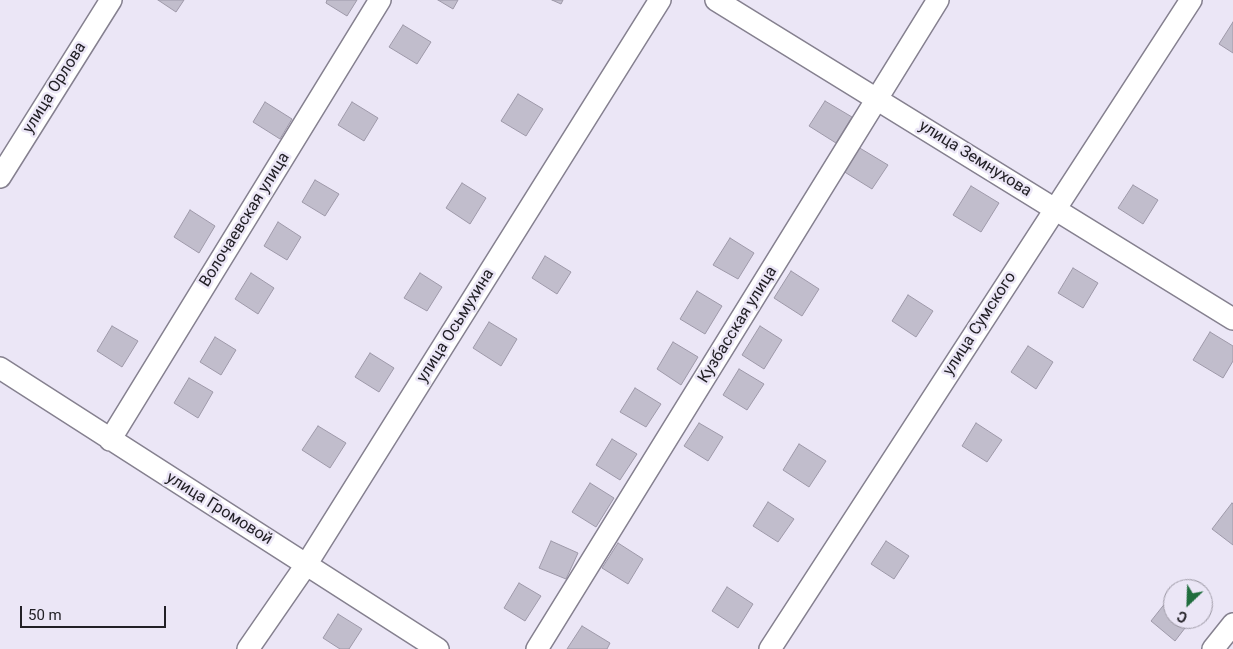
<!DOCTYPE html>
<html>
<head>
<meta charset="utf-8">
<style>
	body { margin:0 }
	#map { position:relative; width:1233px; height:649px; overflow:hidden; background:#ebe6f6; font-family:Roboto,sans-serif }
	canvas { display:block }
	.north { position:absolute; left:1163px; top:579px; width:50px; height:50px; box-sizing:border-box; background:#ebe6f6; border:1px solid #9b97a3; border-radius:50%; rotate:204deg; font-size:14px; font-weight:700; line-height:20px; text-align:center; color:#222026 }
	.north::after { content:''; display:block; margin:auto; width:18px; height:22px; background:#1f6d3d; clip-path:polygon(50% 0,100% 100%,50% 72%,0 100%) }
	.scale { position:absolute; left:20px; top:606px; width:146px; height:22px; box-sizing:border-box; border:2px solid #222026; border-top:0; padding-left:6px; font-size:15px; line-height:18px; white-space:nowrap; color:#222026; -webkit-text-stroke:4px #ebe6f6; paint-order:stroke }
</style>
</head>
<body>
<div id="map">
<canvas width="1233" height="649"></canvas>
<div class="north">С</div>
<div class="scale">50 m</div>
</div>
<script>
const ctx = document.querySelector('canvas').getContext('2d');
ctx.lineJoin = 'round';
function fill(path, color) { ctx.fillStyle = color; ctx.fill(path, 'evenodd'); }
const poly = rows => new Path2D(rows.map(r => 'M' + r).join(''));
function trace(path, color, width, dash) { ctx.strokeStyle = color; ctx.lineWidth = width; ctx.lineCap = dash ? 'butt' : 'round'; ctx.setLineDash(dash || []); ctx.stroke(path); }
function write(font, color, halo, rows, align = 'center') {
  ctx.font = font + ' Roboto,sans-serif'; ctx.lineWidth = 5; ctx.setLineDash([]); ctx.textBaseline = 'middle'; ctx.strokeStyle = halo; ctx.fillStyle = color; for (const [text, x, y, turn = 0] of rows) {
    ctx.save(); ctx.translate(x, y); ctx.rotate((+turn || 0) * Math.PI / 180); ctx.textAlign = isNaN(turn) ? turn : align; if (halo) ctx.strokeText(text, 0, 0); ctx.fillText(text, 0, 0); ctx.restore();
  }
}
const building = poly([
	[158,0,184,0,176,12,158,0],
	[327,0,357,0,347,16,326,3,327,0],
	[438,0,458,0,453,9,438,0],
	[552,0,563,0,561,4,552,0],
	[1233,22,1233,53,1219,44,1233,22],
	[403,25,431,42,417,64,389,47,403,25],
	[518,94,543,109,526,136,501,121,518,94],
	[825,101,852,117,836,143,809,126,825,101],
	[265,102,292,119,280,139,253,122,265,102],
	[352,102,378,118,364,141,338,125,352,102],
	[858,147,888,165,872,189,843,171,858,147],
	[315,180,339,194,325,216,302,202,315,180],
	[462,183,486,198,470,224,446,208,462,183],
	[1133,185,1158,200,1143,224,1118,208,1133,185],
	[971,186,999,203,981,232,953,215,971,186],
	[190,210,215,226,199,253,174,237,190,210],
	[278,222,301,237,287,260,264,246,278,222],
	[730,238,754,253,738,279,713,265,730,238],
	[545,256,571,272,557,294,532,278,545,256],
	[1073,268,1098,283,1083,308,1058,293,1073,268],
	[791,271,819,289,802,316,774,298,791,271],
	[251,273,274,288,258,314,235,299,251,273],
	[420,273,442,287,427,311,404,298,420,273],
	[697,291,722,306,705,334,680,319,697,291],
	[908,295,933,311,916,337,892,321,908,295],
	[489,322,517,339,501,366,473,348,489,322],
	[112,326,138,341,122,367,97,351,112,326],
	[760,326,782,340,764,369,742,355,760,326],
	[1210,332,1233,346,1233,361,1223,378,1193,360,1210,332],
	[215,337,236,350,221,375,200,362,215,337],
	[673,342,698,357,681,385,657,369,673,342],
	[1028,346,1053,362,1036,389,1011,372,1028,346],
	[370,353,394,368,379,392,355,377,370,353],
	[739,369,764,384,747,410,723,395,739,369],
	[189,378,213,392,198,418,174,403,189,378],
	[635,388,661,404,646,427,620,412,635,388],
	[699,423,723,437,708,461,684,446,699,423],
	[976,423,1002,440,987,462,962,446,976,423],
	[318,426,346,443,330,468,302,450,318,426],
	[612,439,637,454,620,480,596,465,612,439],
	[799,444,826,461,809,487,783,470,799,444],
	[590,483,614,498,596,527,572,512,590,483],
	[768,502,794,519,778,542,753,526,768,502],
	[1232,503,1233,504,1233,545,1212,529,1232,503],
	[551,541,578,553,566,579,539,568,551,541],
	[886,541,909,556,894,579,871,564,886,541],
	[618,543,643,559,628,584,602,568,618,543],
	[519,583,541,596,525,621,504,608,519,583],
	[727,587,753,604,738,628,712,611,727,587],
	[1170,597,1173,600,1173,619,1192,619,1175,641,1151,621,1170,597],
	[338,614,362,629,349,649,340,649,323,638,338,614],
	[582,626,610,643,607,649,567,649,582,626]
]);
const minor = poly([
	[716,0,1233,319],
	[0,177,111,0],
	[0,368,438,649],
	[110,440,380,0],
	[248,649,306,565,660,0],
	[537,649,938,0],
	[770,649,1191,0],
	[1213,649,1233,624]
]);
const streetNames = [
	["улица Орлова",55,88,-58],
	["улица Земнухова",975,159,32],
	["Волочаевская улица",245,220,-58],
	["улица Сумского",980,324,-57],
	["Кузбасская улица",738,325,-58],
	["улица Осьмухина",456,326,-58],
	["улица Громовой",219,509,32]
];
fill(building, '#c1bdcc');
trace(building, '#9e99a9', 1);
trace(minor, '#85808f', 24);
trace(minor, '#fff', 21);
write('16px', '#222026', '#ebe6f6', streetNames);
</script>
</body>
</html>
